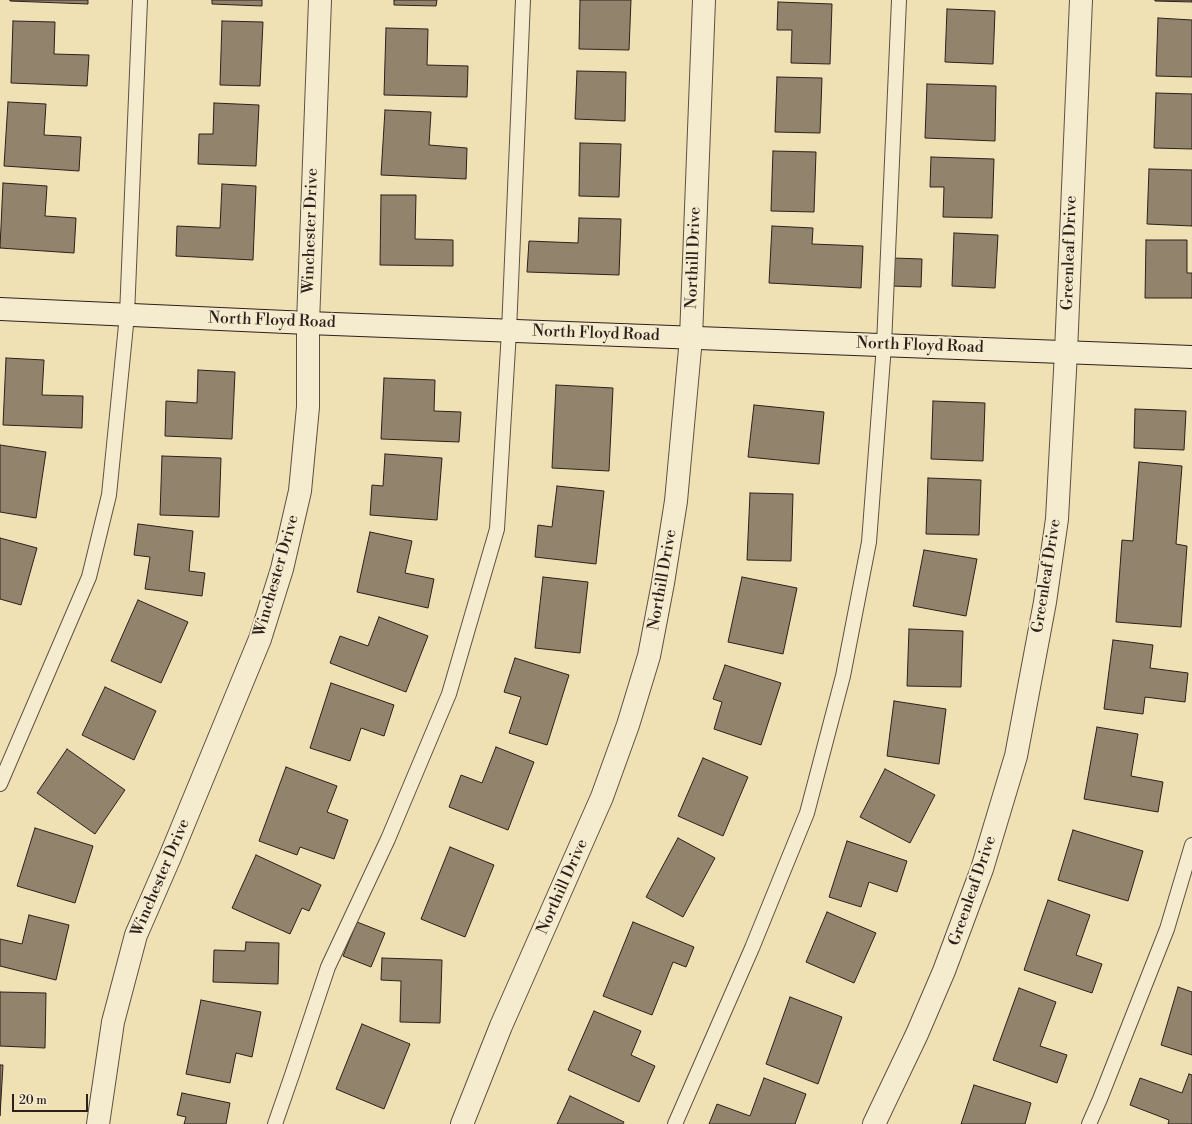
<!DOCTYPE html>
<html>
<head>
<meta charset="utf-8">
<style>
	body { margin:0 }
	#map { position:relative; width:1192px; height:1124px; overflow:hidden; background:#f0e1b5; font-family:"Libre Bodoni",serif }
	canvas { display:block }
	.scale { position:absolute; left:12px; top:1094px; width:76px; height:18px; box-sizing:border-box; border:2px solid #2c201c; border-top:0; padding-left:5px; font-size:12px; line-height:14px; white-space:nowrap; color:#2c201c; -webkit-text-stroke:3px #f5eccf; paint-order:stroke }
</style>
</head>
<body>
<div id="map">
<canvas width="1192" height="1124"></canvas>
<div class="scale">20 m</div>
</div>
<script>
const ctx = document.querySelector('canvas').getContext('2d');
ctx.lineJoin = 'round';
function fill(path, color) { ctx.fillStyle = color; ctx.fill(path, 'evenodd'); }
const poly = rows => new Path2D(rows.map(r => 'M' + r).join(''));
function trace(path, color, width, dash) { ctx.strokeStyle = color; ctx.lineWidth = width; ctx.lineCap = dash ? 'butt' : 'round'; ctx.setLineDash(dash || []); ctx.stroke(path); }
function write(font, color, halo, rows, align = 'center') {
  ctx.font = font + ' "Libre Bodoni",serif'; ctx.lineWidth = 4; ctx.setLineDash([]); ctx.textBaseline = 'middle'; ctx.strokeStyle = halo; ctx.fillStyle = color; for (const [text, x, y, turn = 0] of rows) {
    ctx.save(); ctx.translate(x, y); ctx.rotate((+turn || 0) * Math.PI / 180); ctx.textAlign = isNaN(turn) ? turn : align; if (halo) ctx.strokeText(text, 0, 0); ctx.fillText(text, 0, 0); ctx.restore();
  }
}
const building = poly([
	[10,0,88,0,88,4,10,1,10,0],
	[212,0,262,0,262,6,212,4,212,0],
	[394,0,437,0,436,6,394,5,394,0],
	[580,0,631,0,629,50,579,49,580,0],
	[1155,0,1192,0,1192,2,1155,1,1155,0],
	[778,2,832,4,830,64,791,63,792,30,777,30,778,2],
	[947,9,995,11,993,64,945,62,947,9],
	[1158,18,1192,20,1192,77,1156,76,1158,18],
	[13,21,55,22,54,54,89,55,87,86,11,83,13,21],
	[222,21,263,22,260,86,220,85,222,21],
	[386,28,428,29,427,65,468,66,467,97,384,95,386,28],
	[577,71,626,72,625,121,575,119,577,71],
	[777,77,822,78,820,133,775,132,777,77],
	[927,84,996,86,995,141,925,138,927,84],
	[1156,93,1192,94,1192,149,1154,148,1156,93],
	[8,102,46,104,44,135,81,137,79,171,4,166,8,102],
	[214,103,259,105,256,166,198,164,199,134,213,134,214,103],
	[385,110,431,112,429,145,467,148,466,179,381,175,385,110],
	[580,143,621,144,619,197,579,196,580,143],
	[773,151,816,152,814,212,771,211,773,151],
	[931,157,994,159,992,218,943,217,944,187,930,187,931,157],
	[1149,169,1192,170,1192,226,1147,224,1149,169],
	[3,183,47,186,45,216,76,218,74,253,0,248,3,183],
	[222,184,256,186,253,260,176,256,177,226,220,228,222,184],
	[381,195,416,195,415,239,453,240,453,266,380,265,381,195],
	[579,218,621,219,619,275,527,272,529,241,578,243,579,218],
	[772,226,813,228,812,244,863,246,861,288,769,283,772,226],
	[954,233,998,235,995,288,952,286,954,233],
	[1146,240,1187,240,1187,273,1192,273,1192,298,1145,298,1146,240],
	[893,258,922,259,921,287,892,286,893,258],
	[6,358,44,360,42,395,83,396,82,428,3,425,6,358],
	[198,370,235,372,232,439,165,436,166,401,197,403,198,370],
	[384,378,435,380,434,411,461,412,459,442,381,439,384,378],
	[556,385,613,388,609,471,552,468,556,385],
	[933,401,985,403,983,461,931,459,933,401],
	[754,405,824,412,819,464,748,457,754,405],
	[1135,409,1186,411,1184,450,1134,448,1135,409],
	[0,445,46,452,36,518,0,512,0,445],
	[385,454,442,458,437,520,370,515,372,485,383,486,385,454],
	[162,456,221,458,219,517,160,515,162,456],
	[1139,462,1182,466,1176,544,1187,546,1181,627,1116,622,1122,540,1133,541,1139,462],
	[928,478,981,480,979,535,926,534,928,478],
	[557,486,604,491,596,564,535,557,538,525,552,527,557,486],
	[750,493,793,494,791,561,747,560,750,493],
	[138,524,193,531,189,571,205,573,202,596,145,589,150,557,134,555,138,524],
	[370,532,412,541,405,573,434,579,428,608,357,592,370,532],
	[0,538,37,548,21,605,0,599,0,538],
	[924,550,977,559,966,616,913,606,924,550],
	[543,577,588,582,580,653,535,648,543,577],
	[742,577,797,588,783,654,728,642,742,577],
	[138,600,188,622,161,683,111,661,138,600],
	[379,617,428,636,406,692,330,663,340,636,368,646,379,617],
	[909,629,963,631,961,687,907,686,909,629],
	[1113,640,1153,645,1150,668,1188,673,1185,702,1145,697,1143,714,1104,709,1113,640],
	[515,658,569,675,547,745,509,733,521,697,504,692,515,658],
	[725,665,781,683,761,745,714,729,722,702,713,699,725,665],
	[331,683,394,705,384,736,361,728,350,761,310,748,331,683],
	[105,687,156,711,134,760,82,735,105,687],
	[894,701,946,709,939,764,887,756,894,701],
	[1097,727,1138,734,1131,776,1163,782,1158,812,1084,799,1097,727],
	[496,747,534,762,508,830,449,807,461,775,482,783,496,747],
	[67,749,125,790,95,834,37,793,67,749],
	[703,758,748,777,723,836,678,816,703,758],
	[286,767,337,786,327,812,348,820,334,859,300,847,297,855,259,841,286,767],
	[885,769,935,795,910,843,860,817,885,769],
	[35,828,93,846,75,903,17,886,35,828],
	[1073,830,1143,851,1128,901,1058,880,1073,830],
	[678,838,715,858,683,917,646,897,678,838],
	[847,841,907,861,897,892,869,882,861,907,829,897,847,841],
	[450,847,494,865,465,937,421,919,450,847],
	[256,855,321,885,309,911,302,908,290,934,232,908,256,855],
	[1048,900,1090,915,1076,955,1102,964,1092,993,1024,970,1048,900],
	[827,912,876,933,854,983,806,962,827,912],
	[29,915,69,925,56,980,0,966,0,939,22,944,29,915],
	[357,922,385,933,371,967,343,956,357,922],
	[633,922,694,947,686,967,673,962,652,1015,603,996,633,922],
	[246,942,279,943,278,984,213,982,214,950,245,951,246,942],
	[382,958,442,960,440,1023,400,1022,401,981,381,980,382,958],
	[1178,987,1192,992,1192,1055,1161,1045,1178,987],
	[1019,988,1056,1002,1040,1046,1067,1055,1057,1083,993,1060,1019,988],
	[0,992,46,993,45,1048,0,1046,0,992],
	[790,997,842,1017,818,1084,766,1064,790,997],
	[201,1000,261,1012,252,1057,236,1053,230,1083,186,1074,201,1000],
	[594,1011,641,1031,631,1055,655,1066,639,1102,568,1070,594,1011],
	[362,1024,410,1044,384,1109,336,1089,362,1024],
	[0,1065,3,1065,0,1116,0,1065],
	[1189,1074,1192,1075,1192,1124,1168,1124,1169,1120,1130,1105,1140,1078,1182,1093,1189,1074],
	[764,1078,806,1094,795,1124,709,1124,717,1104,750,1116,764,1078],
	[974,1085,1031,1103,1025,1124,961,1124,974,1085],
	[182,1093,230,1103,226,1124,184,1124,186,1117,177,1115,182,1093],
	[570,1096,624,1122,623,1124,557,1124,570,1096]
]);
const lane = poly([
	[0,784,89,577,109,495,127,315,140,0],
	[275,1124,292,1075,328,967,388,839,449,694,497,529,509,331,523,0],
	[675,1124,752,948,807,813,843,676,869,542,884,345,899,0],
	[1089,1124,1100,1099,1167,929,1192,845]
]);
const street = poly([
	[98,1124,113,1022,136,935,170,857,260,639,282,569,300,491,308,407,308,323,320,0],
	[462,1124,501,1026,602,797,628,725,649,656,663,583,676,501,691,338,704,0],
	[874,1124,917,1034,944,971,982,869,1016,756,1045,602,1057,519,1066,352,1081,0]
]);
const secondary = poly([
	[0,309,308,323,1192,357]
]);
const streetNames = [
	["Winchester Drive",311,231,-88],
	["Greenleaf Drive",1070,253,-88],
	["Northill Drive",694,258,-88],
	["North Floyd Road",272,321,2],
	["North Floyd Road",596,334,2],
	["North Floyd Road",920,346,2],
	["Winchester Drive",277,576,-74],
	["Greenleaf Drive",1047,576,-81],
	["Northill Drive",663,580,-80],
	["Winchester Drive",161,878,-67],
	["Northill Drive",563,887,-66],
	["Greenleaf Drive",973,891,-71]
];
fill(building, '#92846c');
trace(building, '#2c201c', 1);
trace(lane, '#5d5042', 16);
trace(street, '#5d5042', 24);
trace(secondary, '#2c201c', 24);
trace(lane, '#f5eccf', 14);
trace(street, '#f5eccf', 22);
trace(secondary, '#f5eccf', 22);
write('16px', '#2c201c', '#f5eccf', streetNames);
</script>
</body>
</html>
